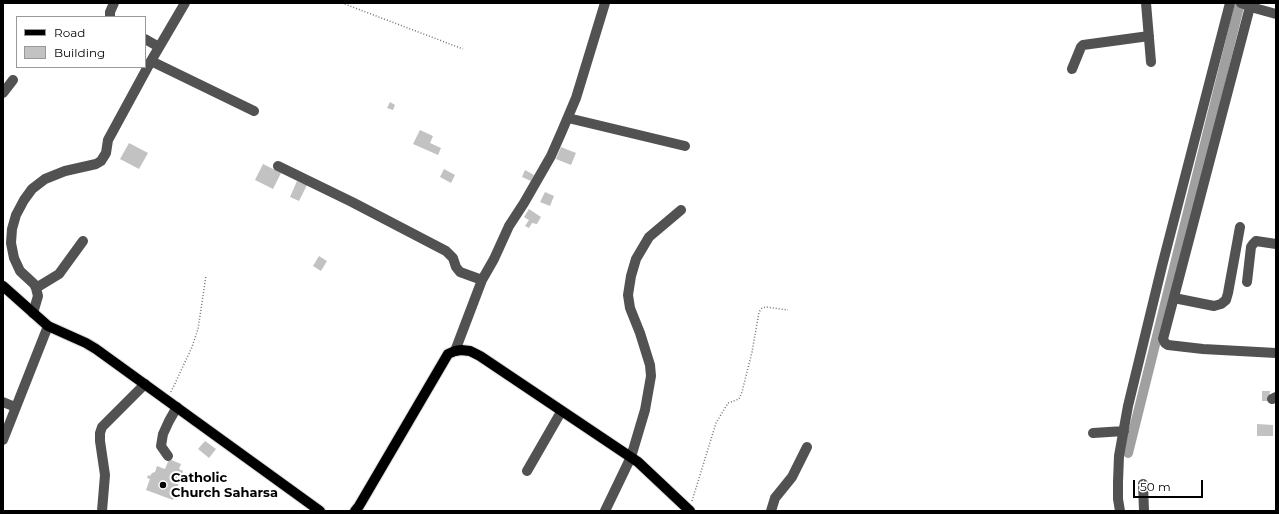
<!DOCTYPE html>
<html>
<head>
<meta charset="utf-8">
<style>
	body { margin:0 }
	#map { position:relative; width:1279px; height:514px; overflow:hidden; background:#fff; font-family:Montserrat,sans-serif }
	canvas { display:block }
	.frame { position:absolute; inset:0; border:4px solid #000; pointer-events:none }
	.legend { position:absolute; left:16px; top:16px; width:130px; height:52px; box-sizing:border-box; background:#fff; border:1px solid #999; margin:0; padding:5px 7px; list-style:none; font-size:12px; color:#000 }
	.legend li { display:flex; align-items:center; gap:8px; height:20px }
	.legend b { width:20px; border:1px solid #999 }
	.scale { position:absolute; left:1133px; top:480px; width:70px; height:18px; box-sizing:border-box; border:2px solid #000; border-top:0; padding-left:5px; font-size:12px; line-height:14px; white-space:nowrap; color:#000; -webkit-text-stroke:3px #fff; paint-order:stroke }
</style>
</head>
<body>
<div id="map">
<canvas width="1279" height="514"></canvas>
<div class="frame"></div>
<ul class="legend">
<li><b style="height:5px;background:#000"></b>Road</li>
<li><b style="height:11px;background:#c2c2c2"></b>Building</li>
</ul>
<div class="scale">50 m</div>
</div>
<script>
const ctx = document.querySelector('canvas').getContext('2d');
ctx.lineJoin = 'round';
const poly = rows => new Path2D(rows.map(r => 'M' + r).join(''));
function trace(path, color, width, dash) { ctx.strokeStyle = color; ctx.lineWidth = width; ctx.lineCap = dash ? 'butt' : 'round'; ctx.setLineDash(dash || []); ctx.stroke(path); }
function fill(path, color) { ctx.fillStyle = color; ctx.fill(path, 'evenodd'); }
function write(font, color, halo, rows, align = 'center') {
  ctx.font = font + ' Montserrat,sans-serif'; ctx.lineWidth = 4; ctx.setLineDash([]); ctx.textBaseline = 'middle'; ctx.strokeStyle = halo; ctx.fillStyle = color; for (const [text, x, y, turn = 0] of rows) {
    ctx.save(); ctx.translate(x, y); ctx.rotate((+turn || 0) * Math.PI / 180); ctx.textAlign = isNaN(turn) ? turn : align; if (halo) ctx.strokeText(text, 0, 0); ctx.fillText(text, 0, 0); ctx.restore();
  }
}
const canal = poly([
	[1128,453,1240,3]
]);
const building = poly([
	[390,102,395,105,393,110,387,108],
	[420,130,433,136,430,143,441,148,438,155,413,144],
	[129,143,148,153,139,169,120,159],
	[561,147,576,153,571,165,556,159],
	[263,164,281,173,273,189,255,180],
	[444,169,455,175,451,183,440,177],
	[525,170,534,175,531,181,522,177],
	[297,181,307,185,299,201,290,197],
	[545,192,554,196,550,206,540,202],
	[529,209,541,217,537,224,532,223,529,228,525,226,529,220,524,217],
	[319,256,327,261,321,271,313,266],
	[1262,391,1270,391,1269,401,1262,401],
	[1257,424,1273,425,1273,436,1257,436],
	[205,441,216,449,209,458,198,449],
	[169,459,181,464,179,469,183,471,173,500,146,490,150,479,147,478,148,475,150,476,152,473,155,472,157,466,165,469]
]);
const path = poly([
	[342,3,463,49],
	[171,392,192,347,198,329,206,276],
	[692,501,716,423,728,403,739,399,742,392,752,352,759,312,762,308,766,307,788,310]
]);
const minor = poly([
	[1146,3,1151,62],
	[1241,3,1258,9,1276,14],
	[1251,3,1163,339,1165,343,1168,345,1203,349,1276,353],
	[110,17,110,12,114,3],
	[145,39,159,47],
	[151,61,254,111],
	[1072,69,1081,47,1083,45,1149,36],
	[3,93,13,80],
	[568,118,685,146],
	[278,166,352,202,446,251,453,258,456,267,460,272,482,280],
	[1247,282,1251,247,1253,244,1256,241,1276,244],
	[36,288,59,274,83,241],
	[1174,298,1214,306,1221,304,1226,300,1228,293,1240,227],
	[33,313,38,296,36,288,34,284,20,271,14,258,11,243,12,229,16,215,24,200,32,189,45,179,65,171,96,164,101,161,106,153,108,140,151,61,185,3],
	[455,351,482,280,494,259,509,226,524,203,551,156,562,131,576,98,605,3],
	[1272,399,1276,397],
	[3,402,15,407],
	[1093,433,1124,431],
	[3,440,48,326],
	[168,456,161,446,163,434,169,421,177,407],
	[527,471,561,412],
	[1143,484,1144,511],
	[102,511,105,475,100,441,100,433,102,427,145,384],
	[605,511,631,457,645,410,651,376,650,365,640,333,630,308,628,295,631,276,636,259,649,237,681,210],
	[771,511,775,498,792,477,807,447],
	[1120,511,1118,499,1118,482,1119,456,1128,406,1162,266,1230,3]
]);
const major = poly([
	[3,286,48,326,86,343,96,349,320,511],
	[355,511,359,506,448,354,455,351,461,350,470,351,480,356,638,462,690,511]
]);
const markers = [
	[163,485,4,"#000"]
];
const poiNames = [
	["Catholic",171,478],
	["Church Saharsa",171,493]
];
trace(canal, '#a0a0a0', 10);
fill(building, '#c2c2c2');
trace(major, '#dbdbdb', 12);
trace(path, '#747474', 1.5, [1, 2]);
trace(minor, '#525252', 10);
trace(major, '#000', 10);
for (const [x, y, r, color] of markers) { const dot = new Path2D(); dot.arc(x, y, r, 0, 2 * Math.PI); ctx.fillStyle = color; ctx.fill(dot); trace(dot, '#fff', 1.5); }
write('bold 13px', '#000', '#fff', poiNames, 'left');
</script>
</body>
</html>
